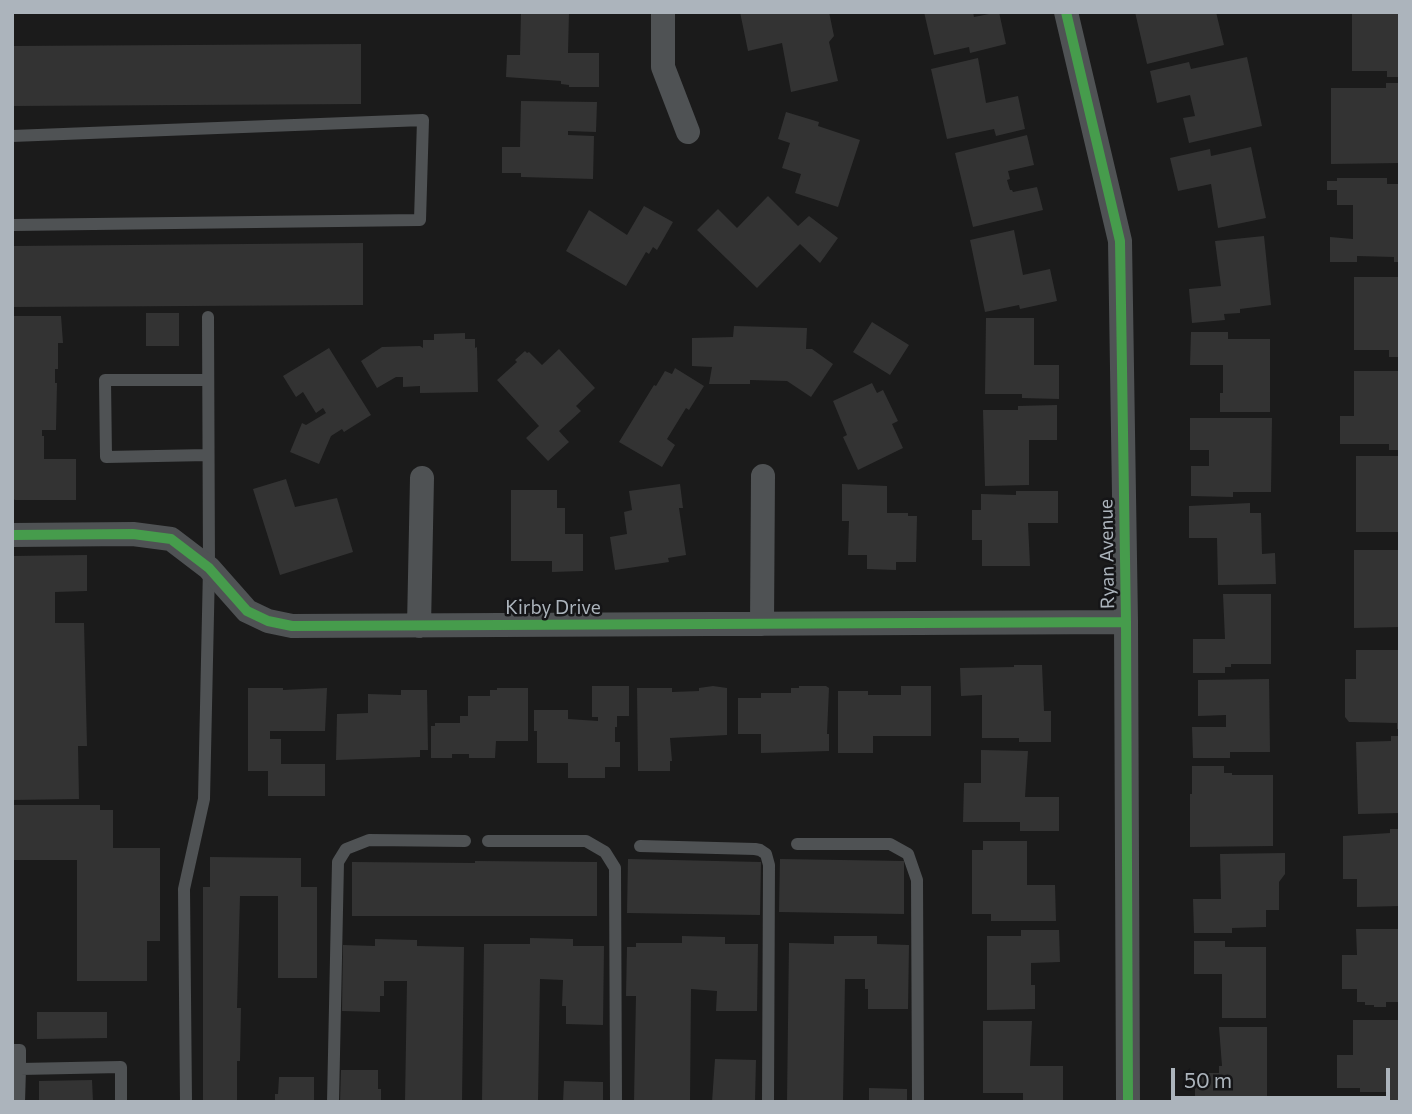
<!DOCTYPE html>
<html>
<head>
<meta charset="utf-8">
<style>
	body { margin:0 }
	#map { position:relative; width:1412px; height:1114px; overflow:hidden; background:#1b1b1b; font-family:Commissioner,sans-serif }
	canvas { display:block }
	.frame { position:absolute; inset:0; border:14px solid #acb4bc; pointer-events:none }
	.scale { position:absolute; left:1171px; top:1068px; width:219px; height:32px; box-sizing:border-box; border:4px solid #acb4bc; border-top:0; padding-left:9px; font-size:21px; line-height:24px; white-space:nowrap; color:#acb4bc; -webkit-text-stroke:5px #151517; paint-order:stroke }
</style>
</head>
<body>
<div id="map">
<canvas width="1412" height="1114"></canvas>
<div class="frame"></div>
<div class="scale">50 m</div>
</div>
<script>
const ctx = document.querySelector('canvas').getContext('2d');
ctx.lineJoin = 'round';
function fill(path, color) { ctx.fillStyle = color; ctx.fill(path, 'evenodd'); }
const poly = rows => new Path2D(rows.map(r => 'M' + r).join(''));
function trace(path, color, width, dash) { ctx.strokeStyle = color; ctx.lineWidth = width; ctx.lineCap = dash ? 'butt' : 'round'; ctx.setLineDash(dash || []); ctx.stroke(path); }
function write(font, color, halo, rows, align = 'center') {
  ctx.font = font + ' Commissioner,sans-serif'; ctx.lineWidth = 5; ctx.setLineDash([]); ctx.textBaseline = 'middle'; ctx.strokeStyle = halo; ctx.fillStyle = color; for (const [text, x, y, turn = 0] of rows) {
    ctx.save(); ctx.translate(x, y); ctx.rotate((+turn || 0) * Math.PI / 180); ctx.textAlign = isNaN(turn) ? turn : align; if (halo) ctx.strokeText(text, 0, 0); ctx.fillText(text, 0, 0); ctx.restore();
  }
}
const building = poly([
	[521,12,569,12,568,53,599,53,599,87,569,87,569,85,561,84,561,81,506,77,507,55,520,55],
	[740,12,829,12,834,36,829,42,838,81,791,92,782,43,748,51],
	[924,12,973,12,974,17,999,12,1006,44,970,53,969,47,934,55],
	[1135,12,1216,12,1224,45,1147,64],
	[1352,12,1400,12,1398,42,1400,42,1400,77,1387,77,1387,71,1352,71],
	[361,44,361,104,12,106,12,46],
	[1247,57,1262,126,1189,143,1183,118,1195,116,1190,95,1157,103,1150,71,1189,62,1191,69],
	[978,58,986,103,1018,96,1025,129,996,136,994,129,947,139,931,69],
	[1386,83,1400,83,1400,163,1331,164,1331,88,1386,88],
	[521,101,597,102,596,132,568,131,568,135,594,136,593,179,521,177,521,173,502,173,502,147,520,147],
	[786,112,819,122,818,126,860,140,838,207,795,193,801,174,782,168,790,143,778,139],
	[1027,135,1034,165,1008,171,1010,179,1007,180,1010,190,1012,190,1013,192,1037,187,1043,210,973,227,955,153],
	[1251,147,1266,218,1218,228,1211,184,1178,191,1170,158,1210,149,1211,156],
	[1337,178,1387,178,1387,184,1400,184,1400,262,1394,262,1394,257,1357,256,1357,262,1330,262,1330,237,1353,239,1353,205,1337,205,1337,190,1327,190,1327,181,1337,181],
	[768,196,798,226,809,216,838,238,820,263,800,244,757,288,697,230,718,209,737,228],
	[644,206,673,222,657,250,653,247,649,254,646,252,626,286,566,251,589,210,627,235],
	[1014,230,1023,275,1050,269,1057,301,1020,309,1019,305,985,312,970,240],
	[1264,236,1271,305,1240,309,1240,313,1224,314,1225,320,1192,323,1189,289,1221,286,1215,241],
	[363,243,363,305,13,307,13,246],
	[1354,277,1400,277,1400,357,1389,357,1389,350,1354,350],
	[146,313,179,313,179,346,146,346],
	[12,316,61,316,63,343,58,343,58,369,55,369,55,383,57,383,56,430,42,430,42,436,44,436,44,459,76,459,76,500,15,500,12,498],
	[986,318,1034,318,1034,365,1059,365,1059,399,1022,398,1022,394,985,394],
	[872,322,909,345,890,375,853,352],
	[734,326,807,328,806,349,812,349,833,364,811,397,787,381,750,380,750,384,709,384,712,367,692,366,692,338,733,337],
	[1191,332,1228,332,1228,339,1270,339,1270,412,1220,412,1220,393,1223,393,1223,365,1190,365],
	[465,333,465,339,475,339,475,348,477,347,478,392,420,393,420,386,403,387,403,377,396,377,377,388,361,361,382,347,420,346,423,348,423,340,434,340,434,334],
	[329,348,371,415,344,432,342,429,331,436,319,464,290,452,302,423,306,425,326,413,323,408,316,413,303,392,296,397,283,376],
	[559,349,595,388,576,406,581,411,559,431,569,442,548,461,526,438,539,426,497,380,517,362,515,360,525,351,527,353,529,352,542,365],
	[675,368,704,386,689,410,686,408,667,439,675,445,662,467,619,442,654,385,656,386,665,371,672,374],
	[1354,371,1400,371,1400,450,1389,450,1389,444,1340,444,1340,416,1354,416],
	[872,383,877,393,883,390,898,421,892,424,903,448,858,470,843,437,847,435,833,401],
	[1057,405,1057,440,1029,440,1029,485,985,486,983,410,1018,410,1018,406],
	[1190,418,1272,418,1271,492,1233,492,1233,497,1191,496,1191,466,1209,466,1209,450,1190,450],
	[1356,456,1400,456,1400,532,1356,532],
	[286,479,295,507,337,498,353,552,280,575,253,489],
	[680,484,683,508,679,508,686,555,668,558,669,562,615,570,610,537,627,534,624,512,632,510,629,491],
	[842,484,887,486,887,513,908,513,908,516,917,516,916,562,896,562,896,570,867,569,867,555,848,555,849,521,842,521],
	[511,490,557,490,557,508,565,508,565,534,583,534,583,571,552,572,552,561,511,561],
	[1016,491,1058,491,1058,523,1028,523,1030,566,982,566,982,540,972,540,972,510,981,510,981,494,1016,495],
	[1250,503,1250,513,1261,513,1262,554,1275,553,1276,584,1218,585,1217,538,1189,538,1189,506],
	[1354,550,1400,550,1400,627,1354,628],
	[87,555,87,591,55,592,55,623,84,623,87,746,78,746,79,799,12,800,12,556],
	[1223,594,1271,594,1271,664,1231,664,1231,667,1225,667,1225,673,1193,673,1193,639,1225,639],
	[1356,650,1400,650,1400,729,1397,729,1397,723,1349,722,1345,717,1345,679,1356,679],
	[1014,665,1042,665,1044,711,1051,711,1051,742,1019,742,1019,738,982,738,982,695,961,696,960,668,1014,667],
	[1269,679,1270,752,1230,752,1230,758,1193,758,1192,727,1226,727,1226,715,1198,716,1198,680],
	[592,686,629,686,629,716,617,716,617,727,615,727,615,742,620,742,620,767,605,767,605,778,568,778,568,763,537,763,537,731,534,731,534,710,568,710,568,719,598,721,598,717,592,717],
	[713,686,727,688,727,735,670,738,672,761,670,761,670,771,638,771,637,688,672,688,672,692,699,691,699,688],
	[799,686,826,686,829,688,827,734,829,734,829,751,761,753,761,734,738,734,738,698,761,698,761,693,791,693,791,688,799,688],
	[901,686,931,686,931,736,873,736,873,753,838,753,838,691,868,691,868,695,901,695],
	[248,688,283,688,283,690,327,688,325,731,270,731,270,739,281,739,281,764,325,764,325,796,268,796,268,771,248,771],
	[497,688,528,688,528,741,496,741,495,758,469,758,469,754,452,754,452,758,431,758,431,726,435,726,435,723,460,723,460,716,468,716,468,696,490,696,490,690,497,690],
	[401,690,427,690,428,750,420,750,420,757,336,760,337,714,368,713,368,694,401,695],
	[1391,736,1400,736,1400,813,1358,814,1356,742,1391,741],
	[981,750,1028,751,1025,797,1059,797,1059,831,1020,831,1020,822,963,822,964,783,981,783],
	[1192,766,1224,766,1224,773,1232,773,1232,775,1273,775,1273,846,1190,847,1190,794,1192,794],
	[12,805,100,805,100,810,113,810,113,848,160,848,160,941,147,941,147,981,77,981,77,860,12,860],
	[1390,829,1400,829,1400,906,1357,907,1357,879,1343,879,1343,836,1390,833],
	[983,841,1027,841,1027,885,1055,885,1056,921,991,921,991,914,972,914,972,850,983,850],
	[1285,853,1285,874,1279,882,1279,910,1266,910,1266,927,1232,928,1232,933,1194,933,1193,899,1221,899,1220,854],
	[210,857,301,858,301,887,317,887,317,978,278,978,278,896,240,896,237,1008,241,1008,240,1061,237,1061,237,1102,203,1102,203,887,210,887],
	[628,859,761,862,760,915,627,913],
	[780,859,904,861,904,914,779,912],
	[475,861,597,862,597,916,352,916,352,862,475,863],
	[1356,929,1400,929,1400,1002,1386,1002,1386,1007,1374,1007,1374,1005,1365,1005,1365,1002,1357,1002,1357,989,1342,989,1342,955,1357,955],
	[1021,930,1059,930,1060,962,1031,963,1031,985,1035,985,1035,1009,987,1010,987,936,1021,936],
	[682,936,725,937,725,944,758,944,757,1011,716,1011,717,991,691,989,690,1102,634,1102,636,996,626,996,627,947,636,947,636,943,682,943],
	[834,936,877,936,877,944,909,945,908,1009,868,1009,868,989,865,989,865,979,845,979,843,1102,787,1102,789,943,834,944],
	[530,938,573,939,573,946,604,946,603,1025,566,1024,566,1006,562,1006,563,980,540,979,538,1102,482,1102,484,944,530,944],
	[375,939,417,940,417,946,464,947,462,1102,405,1102,407,981,384,981,384,996,380,996,380,1012,342,1011,343,945,375,946],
	[1194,941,1225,941,1225,947,1266,947,1266,1018,1222,1018,1222,974,1194,974],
	[37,1012,107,1012,107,1038,37,1039],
	[1353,1020,1400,1020,1400,1100,1389,1100,1389,1092,1360,1092,1360,1088,1337,1088,1337,1055,1353,1055],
	[983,1021,1032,1021,1030,1066,1063,1066,1063,1100,1023,1100,1023,1093,983,1093],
	[1219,1027,1267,1027,1267,1102,1195,1102,1195,1073,1219,1073,1219,1066,1222,1066],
	[715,1059,756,1060,755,1102,712,1102],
	[341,1070,378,1070,378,1089,381,1089,381,1102,340,1102],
	[279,1077,314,1077,314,1102,275,1102,275,1094,278,1094],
	[92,1080,93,1102,39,1102,39,1081],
	[564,1081,603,1082,603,1102,563,1102],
	[869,1088,907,1089,907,1102,869,1102]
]);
const service = poly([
	[12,136,423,120,420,220,12,225],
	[208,380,105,380,106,457,208,455],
	[488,841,586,841,605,852,615,868,616,1102],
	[797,844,890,844,908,854,917,880,918,1102],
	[640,846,755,849,760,850,766,854,769,865,768,1102],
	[12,1050,20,1050,20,1069],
	[19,1102,20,1069,121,1067,121,1102],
	[186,1102,184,889,204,799,209,568,208,317],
	[333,1102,338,862,346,849,369,840,465,841]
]);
const minor = poly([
	[663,12,663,67,688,132],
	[1066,12,1120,241,1126,622,1128,1102],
	[12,535,133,534,171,539,209,568,247,611,268,621,292,626,1126,622],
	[762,624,763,476],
	[419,626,422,478]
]);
const cycleway = poly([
	[1066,12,1120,241,1126,622,1128,1102],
	[12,535,133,534,171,539,209,568,247,611,268,621,292,626,1126,622]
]);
const streetNames = [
	["Ryan Avenue",1107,554,-91],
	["Kirby Drive",553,608]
];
fill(building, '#333');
trace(service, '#4f5254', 12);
trace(minor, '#4f5254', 24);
trace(cycleway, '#469c4c', 10);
write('19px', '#acb4bc', '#151517', streetNames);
</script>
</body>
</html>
